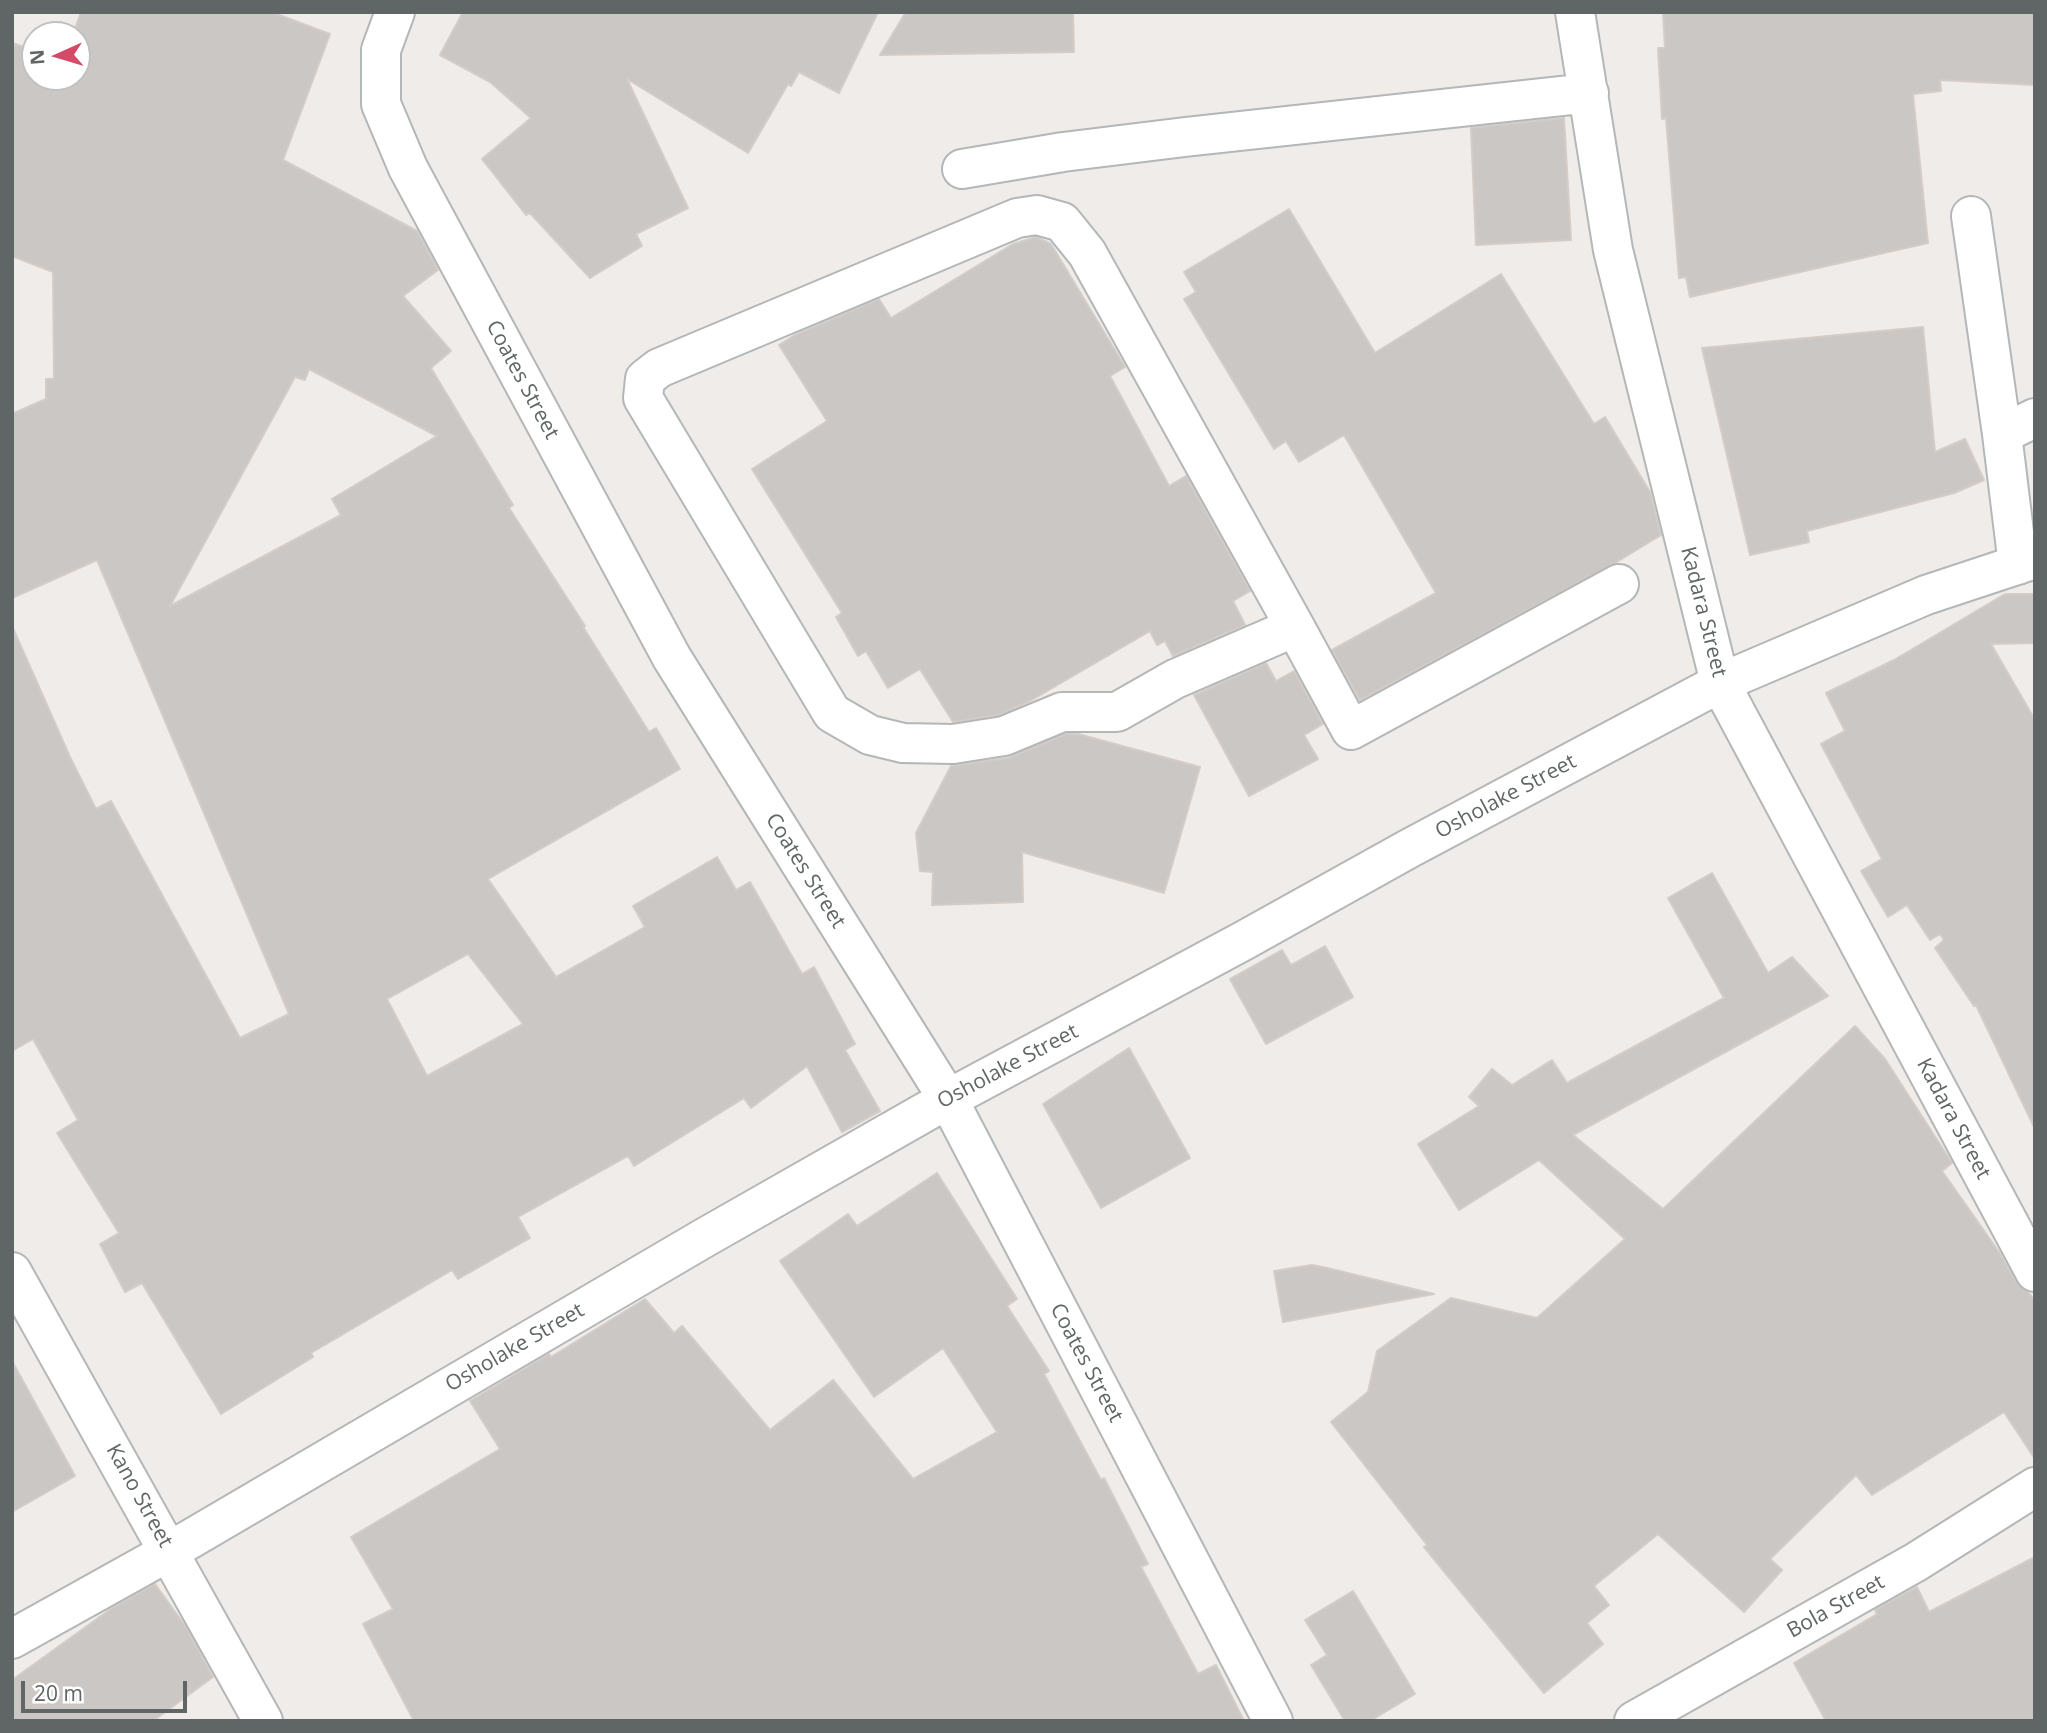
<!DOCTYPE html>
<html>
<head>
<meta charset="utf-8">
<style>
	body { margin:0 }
	#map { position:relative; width:2047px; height:1733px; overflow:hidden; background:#f0ece9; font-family:"Open Sans",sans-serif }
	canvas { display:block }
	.frame { position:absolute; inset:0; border:14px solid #606566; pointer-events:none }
	.north { position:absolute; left:21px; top:21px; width:70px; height:70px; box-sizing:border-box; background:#fff; border:2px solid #bfc1c2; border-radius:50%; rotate:266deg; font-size:19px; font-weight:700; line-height:28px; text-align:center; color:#606566 }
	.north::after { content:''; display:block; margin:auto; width:24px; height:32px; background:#d44a67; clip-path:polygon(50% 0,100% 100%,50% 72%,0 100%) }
	.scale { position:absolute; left:21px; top:1681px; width:166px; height:32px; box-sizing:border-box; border:4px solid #606566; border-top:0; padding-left:9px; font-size:21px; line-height:24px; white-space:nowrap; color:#606566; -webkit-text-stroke:5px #fff; paint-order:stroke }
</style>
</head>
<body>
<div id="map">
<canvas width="2047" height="1733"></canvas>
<div class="frame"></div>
<div class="north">N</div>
<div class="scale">20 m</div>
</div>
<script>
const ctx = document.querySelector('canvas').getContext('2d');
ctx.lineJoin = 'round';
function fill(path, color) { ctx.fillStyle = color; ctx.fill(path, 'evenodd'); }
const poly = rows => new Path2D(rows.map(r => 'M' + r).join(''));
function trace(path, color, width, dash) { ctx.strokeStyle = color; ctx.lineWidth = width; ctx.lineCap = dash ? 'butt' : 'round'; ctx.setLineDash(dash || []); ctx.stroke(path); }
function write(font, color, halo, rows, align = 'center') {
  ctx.font = font + ' "Open Sans",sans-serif'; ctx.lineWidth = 5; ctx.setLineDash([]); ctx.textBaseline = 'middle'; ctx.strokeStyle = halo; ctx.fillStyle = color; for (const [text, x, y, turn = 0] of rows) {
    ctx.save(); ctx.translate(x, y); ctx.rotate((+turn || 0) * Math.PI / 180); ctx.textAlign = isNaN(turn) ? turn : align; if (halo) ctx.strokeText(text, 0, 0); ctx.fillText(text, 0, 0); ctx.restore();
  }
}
const building = poly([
	[81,12,271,12,330,34,283,160,417,231,438,270,403,296,451,351,431,368,513,505,509,508,585,626,583,627,649,732,656,728,680,769,488,879,556,977,645,927,633,906,717,857,736,890,750,882,802,974,814,967,855,1044,845,1050,880,1111,842,1132,807,1066,751,1108,744,1098,634,1166,628,1156,518,1217,530,1238,458,1279,452,1270,311,1353,313,1357,221,1414,142,1283,125,1292,100,1244,119,1233,57,1133,78,1120,33,1039,12,1051,12,626,70,757,96,809,111,801,240,1038,289,1014,97,560,12,598,12,414,46,399,46,379,54,379,53,272,12,256,12,43,30,49,32,42,35,43,35,77,77,77,77,35,73,35,81,12],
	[309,369,437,436,332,499,341,515,170,606,295,377,305,380,309,369],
	[468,954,523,1024,427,1076,387,999,468,954],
	[463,12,878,12,839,93,799,72,791,86,788,84,748,153,627,79,688,208,636,234,642,246,590,278,530,213,526,215,482,159,531,118,490,82,440,55,463,12],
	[906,12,1073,12,1074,52,880,55,906,12],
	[1663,12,2035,12,2035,85,1940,80,1941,91,1913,94,1928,243,1690,297,1686,277,1679,278,1666,118,1662,119,1658,48,1665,48,1663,12],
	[1564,118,1571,240,1476,245,1471,128,1564,118],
	[1289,209,1375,353,1501,274,1594,424,1605,417,1650,492,1661,535,1615,563,1360,700,1332,650,1436,593,1344,435,1299,462,1286,441,1274,449,1184,299,1196,292,1184,272,1289,209],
	[1036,237,1051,244,1125,367,1110,376,1169,486,1186,476,1250,591,1233,601,1245,625,1173,656,1165,641,1157,645,1150,631,1030,701,998,715,953,722,920,669,888,688,866,651,858,656,836,617,842,613,752,469,827,421,779,345,795,335,879,299,891,318,1013,244,1036,237],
	[1923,327,1935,452,1965,439,1984,480,1954,493,1807,531,1809,542,1750,555,1702,348,1923,327],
	[2005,594,2035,594,2035,643,1991,644,2035,720,2035,1129,1976,1005,1974,1006,1935,948,1944,940,1940,934,1930,940,1907,905,1888,917,1861,871,1882,859,1821,744,1845,731,1826,693,1894,660,2005,594],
	[1266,663,1276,681,1294,671,1323,724,1304,735,1318,759,1249,796,1194,695,1266,663],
	[1066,734,1078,734,1200,767,1164,893,1022,852,1023,902,932,905,933,872,920,871,916,833,951,766,1008,758,1066,734],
	[1712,873,1768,973,1792,957,1828,996,1573,1135,1663,1209,1855,1026,1885,1059,1952,1163,1942,1171,1999,1252,2016,1282,2028,1292,2035,1301,2035,1459,2004,1412,1872,1495,1856,1475,1770,1559,1782,1570,1744,1612,1658,1534,1594,1586,1609,1605,1587,1623,1603,1644,1544,1693,1424,1547,1427,1545,1331,1422,1368,1392,1377,1351,1451,1298,1537,1318,1625,1239,1539,1160,1459,1210,1418,1144,1479,1106,1469,1097,1492,1069,1512,1085,1552,1060,1567,1083,1724,998,1668,898,1712,873],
	[1325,946,1353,997,1266,1044,1230,979,1282,950,1291,965,1325,946],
	[1129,1048,1190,1158,1101,1208,1043,1104,1129,1048],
	[937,1173,1017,1299,1007,1306,1049,1371,1044,1374,1101,1480,1104,1478,1148,1564,1141,1567,1198,1674,1216,1665,1244,1721,414,1721,363,1624,393,1609,351,1537,500,1449,470,1401,549,1354,551,1357,645,1299,674,1333,682,1326,770,1430,833,1380,913,1479,997,1432,943,1348,874,1397,780,1261,848,1214,857,1226,937,1173],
	[1312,1265,1327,1268,1434,1294,1283,1322,1274,1271,1312,1265],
	[12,1361,75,1476,12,1512,12,1361],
	[2035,1557,2035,1721,1826,1721,1794,1663,1877,1614,1875,1610,1917,1587,1929,1612,2035,1557],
	[155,1584,186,1627,213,1677,153,1721,12,1721,12,1680,112,1608,155,1584],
	[1353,1591,1415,1694,1370,1721,1345,1721,1311,1665,1327,1655,1305,1620,1353,1591]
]);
const minor = poly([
	[395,12,381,50,381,104,408,168,672,658,948,1099,1273,1721],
	[1575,12,1613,250,1720,683,2035,1272],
	[962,169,1063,152,1185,137,1589,93],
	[1971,216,2002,434,2018,565],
	[2002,434,2035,418],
	[1295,627,1175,679,1117,712,1062,712,1004,736,953,744,903,743,870,735,832,713,643,398,645,379,659,368,1017,218,1037,215,1062,222,1087,253,1295,627,1351,730,1619,584],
	[12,1272,263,1721],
	[12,1639,170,1551,704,1238,948,1099,1243,941,1410,848,1720,683,1926,595,2035,559],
	[1634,1721,1916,1562,2035,1487]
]);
const streetNames = [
	["Coates Street",522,380,62],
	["Kadara Street",1703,612,76],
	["Osholake Street",1506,797,-28],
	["Coates Street",805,871,58],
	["Osholake Street",1008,1067,-28],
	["Kadara Street",1953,1119,62],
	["Osholake Street",515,1348,-30],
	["Coates Street",1086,1363,62],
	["Kano Street",139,1496,61],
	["Bola Street",1836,1607,-29]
];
fill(building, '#cbc7c4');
trace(building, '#d4ccc7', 2);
trace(minor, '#b3b7b8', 42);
trace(minor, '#fff', 38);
write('21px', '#606566', '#fff', streetNames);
</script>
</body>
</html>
